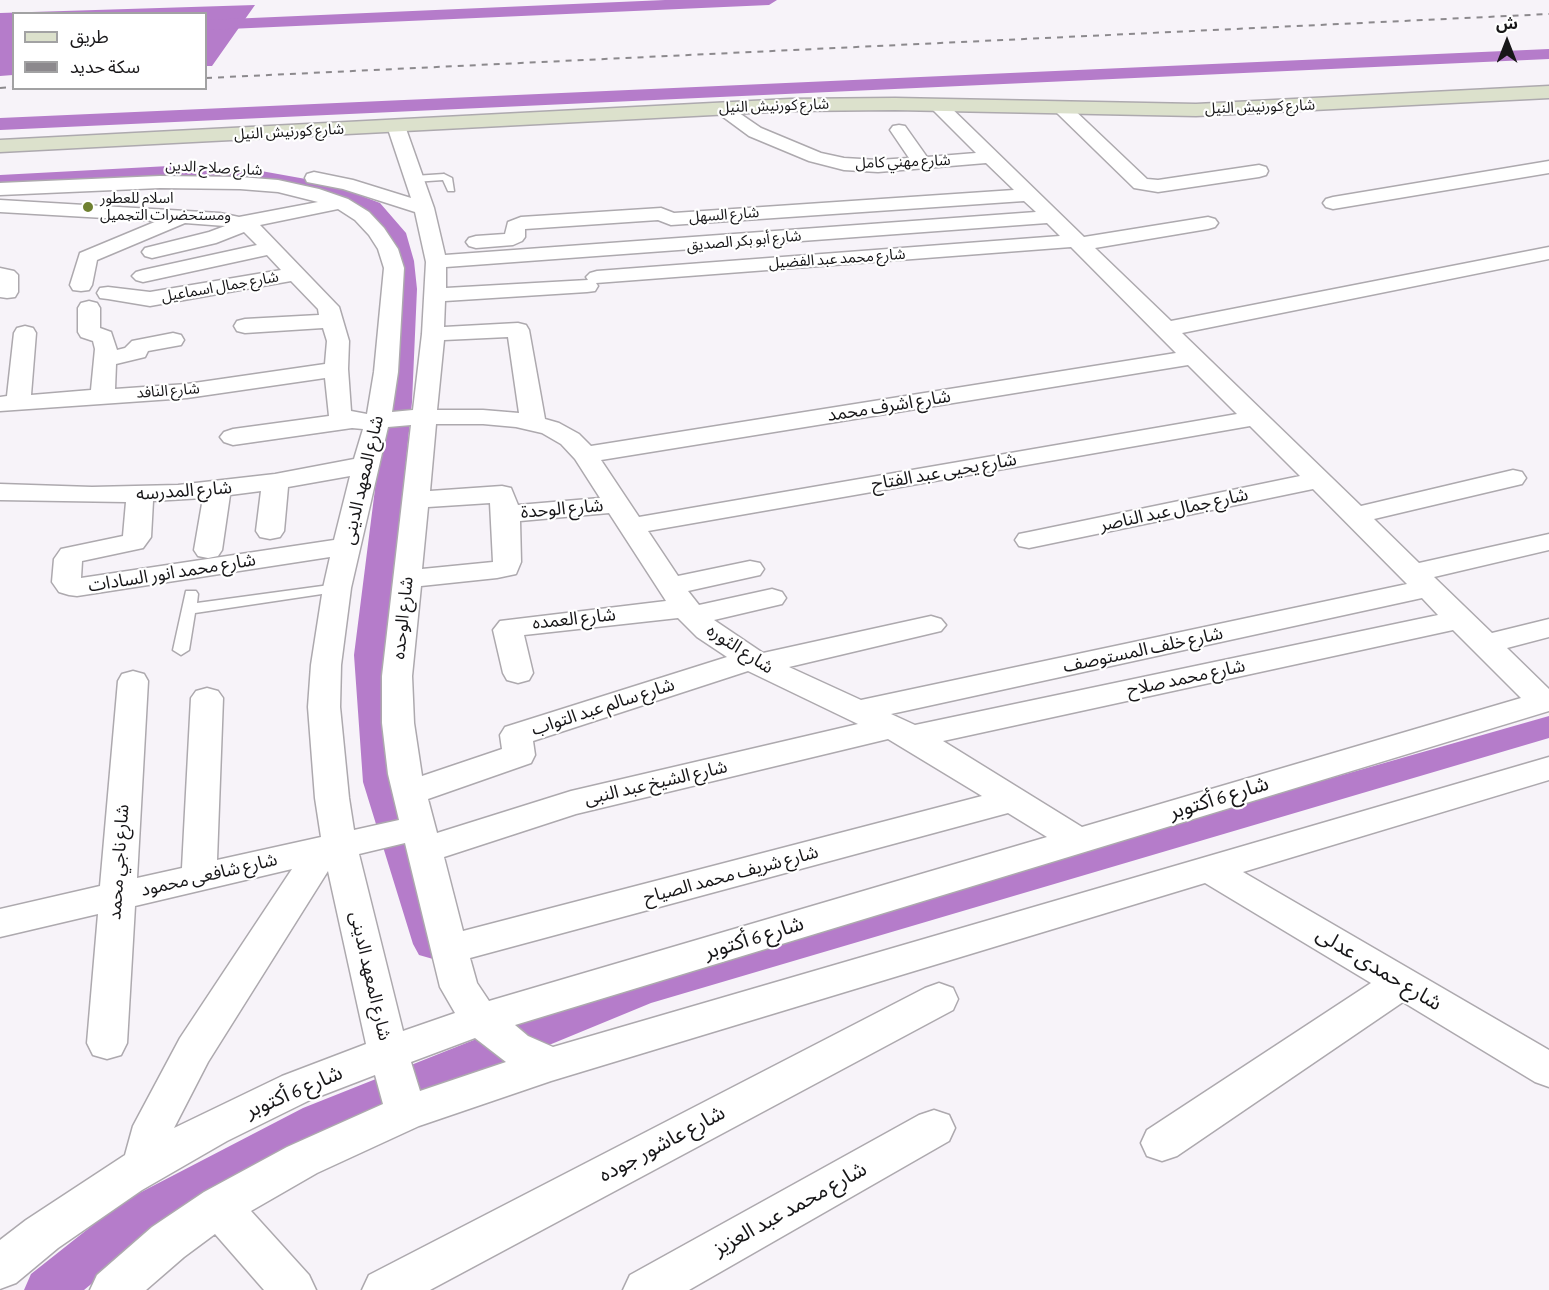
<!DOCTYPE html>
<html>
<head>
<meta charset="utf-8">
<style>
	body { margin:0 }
	#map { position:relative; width:1549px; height:1290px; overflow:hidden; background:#f7f3f9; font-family:"Alegreya Sans","Noto Sans Arabic",sans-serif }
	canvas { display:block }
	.legend { position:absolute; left:12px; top:12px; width:195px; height:78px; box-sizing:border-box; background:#fff; border:2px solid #a2a2a3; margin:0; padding:8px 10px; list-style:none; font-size:18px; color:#171618 }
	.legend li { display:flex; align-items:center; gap:12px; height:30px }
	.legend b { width:30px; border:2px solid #a2a2a3 }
	.north { position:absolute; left:1477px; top:12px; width:60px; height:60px; -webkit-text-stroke:4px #fff; paint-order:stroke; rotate:0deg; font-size:16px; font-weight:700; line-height:24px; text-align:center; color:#171618 }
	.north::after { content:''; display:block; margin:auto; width:21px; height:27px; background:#171618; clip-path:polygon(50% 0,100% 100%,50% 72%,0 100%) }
</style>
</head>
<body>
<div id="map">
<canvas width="1549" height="1290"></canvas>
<ul class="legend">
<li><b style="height:8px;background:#dce1cc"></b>طريق</li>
<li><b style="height:8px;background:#8c898d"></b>سكة حديد</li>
</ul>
<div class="north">ش</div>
</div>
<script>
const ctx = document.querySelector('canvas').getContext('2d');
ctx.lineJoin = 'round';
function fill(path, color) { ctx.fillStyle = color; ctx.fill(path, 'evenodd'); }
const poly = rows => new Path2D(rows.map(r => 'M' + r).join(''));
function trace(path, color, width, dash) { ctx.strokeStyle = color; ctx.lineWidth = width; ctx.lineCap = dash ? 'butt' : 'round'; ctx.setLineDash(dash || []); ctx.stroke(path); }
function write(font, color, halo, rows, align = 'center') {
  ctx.font = font + ' "Alegreya Sans","Noto Sans Arabic",sans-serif'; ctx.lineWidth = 4.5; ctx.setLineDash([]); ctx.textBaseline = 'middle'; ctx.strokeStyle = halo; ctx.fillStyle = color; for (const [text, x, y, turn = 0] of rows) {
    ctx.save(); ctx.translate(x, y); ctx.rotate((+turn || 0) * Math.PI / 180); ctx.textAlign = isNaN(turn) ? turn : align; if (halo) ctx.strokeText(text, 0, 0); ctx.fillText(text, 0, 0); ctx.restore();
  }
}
const water = poly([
	[255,5,212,66,206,66,206,14,14,14,13,75,0,76,0,13]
]);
const canal = poly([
	[665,0,777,0,769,5,206,30,206,20,665,0],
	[1549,49,1549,59,0,130,0,118,1549,49],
	[169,166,250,169,328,183,380,203,406,233,414,261,417,289,412,402,386,655,397,782,453,944,447,955,433,959,419,955,413,944,363,782,354,655,386,402,395,289,392,261,385,234,366,211,316,192,250,181,169,178,0,187,0,175,169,166],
	[1549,716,1549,738,651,1003,333,1134,154,1232,84,1290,24,1290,31,1274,122,1202,303,1108,627,979,1549,716]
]);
const lane = poly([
	[444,174,452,178,454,191,448,191,443,180,414,182,409,179,414,176,444,174],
	[337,584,342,585,344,588,342,591,195,613,189,650,181,655,173,650,186,591,196,591,198,594,197,603,337,584]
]);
const street = poly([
	[938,100,944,101,1084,237,1208,217,1215,219,1218,223,1215,227,1208,229,1095,248,1171,321,1549,247,1549,259,1182,333,1361,506,1513,470,1522,472,1526,478,1522,484,1374,519,1419,563,1549,534,1549,550,1434,577,1492,633,1549,619,1549,637,1507,648,1549,689,1549,711,515,1025,528,1036,553,1047,1549,757,1549,780,1243,872,1549,1050,1549,1087,1535,1082,1403,1002,1177,1156,1162,1161,1147,1156,1141,1143,1147,1130,1371,983,1205,883,551,1081,419,1126,317,1173,251,1211,309,1275,316,1290,264,1290,215,1234,184,1257,146,1290,90,1290,97,1275,152,1227,204,1192,287,1147,383,1104,375,1075,310,1100,227,1141,142,1190,58,1248,16,1283,0,1289,0,1240,26,1220,125,1155,133,1126,180,1038,292,869,135,906,127,1043,121,1055,107,1059,93,1055,87,1043,98,914,0,937,0,909,100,886,118,681,122,674,133,671,144,674,148,681,137,878,182,868,191,698,196,691,207,688,218,691,223,698,217,860,321,837,315,798,308,707,311,665,323,588,330,557,77,596,69,595,59,592,52,582,54,559,61,549,123,536,126,502,0,500,0,484,92,487,178,485,275,474,354,459,363,429,352,428,233,445,224,442,220,437,224,432,233,429,329,416,325,378,187,398,0,411,0,397,7,396,14,333,17,328,25,326,33,328,36,333,31,395,91,390,95,349,93,341,81,337,78,332,78,308,81,303,89,301,97,303,100,308,100,328,111,332,117,350,125,348,132,341,173,333,181,335,184,340,181,345,148,351,145,357,116,364,115,389,187,384,325,364,327,341,323,328,245,333,237,331,234,326,237,321,245,319,319,315,318,309,291,281,150,306,108,299,100,298,97,293,100,288,108,287,150,292,281,270,267,255,143,282,136,280,132,276,136,272,143,270,257,245,244,232,216,243,152,258,145,256,142,252,145,248,209,232,225,226,185,223,97,260,92,285,89,290,81,291,73,290,70,285,80,253,157,221,0,212,0,200,220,213,239,217,318,202,278,192,240,189,160,188,0,195,0,183,160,176,240,177,278,180,319,189,348,199,369,212,384,228,398,249,404,268,398,372,392,412,413,410,422,334,426,262,415,212,343,189,307,182,305,178,307,174,314,172,353,180,411,198,387,126,390,122,402,122,405,126,434,208,445,255,1036,212,1024,201,671,225,658,220,525,229,525,237,522,241,513,245,476,248,469,246,466,242,469,238,476,236,505,234,508,222,521,217,661,208,674,213,1014,190,986,163,878,172,844,170,809,161,749,136,711,108,714,104,726,104,761,128,821,153,844,158,878,160,909,158,890,130,893,126,899,125,905,126,927,157,976,153,932,109,929,105,932,101,938,100],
	[338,209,355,220,369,235,378,249,384,268,374,372,367,414,351,411,348,369,349,341,339,307,260,225,338,209],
	[1047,223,1060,236,597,271,590,273,586,277,588,280,446,288,446,267,1047,223],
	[1071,247,1176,353,591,446,579,434,559,423,545,419,529,330,526,325,518,323,444,327,445,301,587,292,595,291,598,286,596,283,1071,247],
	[508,337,519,413,483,410,437,410,444,340,508,337],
	[1188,365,1237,414,639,517,601,460,1188,365],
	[436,424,483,424,516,427,542,433,561,444,575,459,600,498,518,505,511,488,502,486,430,491,436,424],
	[411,425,382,676,382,723,388,774,399,820,354,830,349,798,340,707,341,665,351,588,388,427,411,425],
	[1250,426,1300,476,1029,532,1019,534,1015,540,1019,546,1029,548,1313,489,1407,584,861,700,789,667,941,631,946,625,941,619,931,616,763,653,714,620,782,604,786,598,782,592,772,589,699,605,688,591,760,575,764,569,760,563,750,561,678,576,648,531,1250,426],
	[350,476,334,540,81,578,82,561,143,548,151,537,153,501,203,498,194,550,198,556,208,558,218,556,222,550,230,495,261,491,256,531,260,537,270,539,280,537,284,531,288,487,350,476],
	[490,503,493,562,422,569,428,507,490,503],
	[609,513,666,601,500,621,493,630,503,673,507,680,518,683,529,680,533,673,524,635,678,618,697,637,727,657,505,727,500,735,502,749,422,776,414,723,412,676,421,586,497,578,516,574,521,562,520,521,609,513],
	[1422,598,1438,615,915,725,891,714,1422,598],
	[1453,630,1521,698,1082,827,943,741,1453,630],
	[748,671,858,724,571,791,437,833,428,799,531,763,535,755,533,741,748,671],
	[888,739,982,796,463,931,444,857,576,814,888,739],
	[1008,813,1047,837,489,1001,477,983,470,958,1008,813],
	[405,843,440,987,455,1013,403,1031,359,854,405,843],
	[328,871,366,1044,282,1076,174,1128,208,1062,328,871],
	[475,1038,506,1062,420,1091,411,1062,475,1038],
	[1063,104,1069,105,1147,179,1158,180,1259,165,1266,167,1268,171,1266,175,1259,177,1158,192,1134,188,1057,113,1054,109,1057,105,1063,104],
	[1549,161,1549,173,1333,209,1326,207,1323,203,1326,199,1333,197,1549,161],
	[0,268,14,271,18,275,18,292,15,297,7,298,0,297,0,268],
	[939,983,953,988,958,999,953,1010,430,1290,362,1290,369,1275,925,988,939,983],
	[934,1110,949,1115,955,1128,949,1141,689,1290,623,1290,630,1275,919,1115,934,1110]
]);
const secondary = poly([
	[1549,86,1549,98,1196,116,895,110,790,111,0,152,0,140,790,99,895,98,1196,104,1549,86]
]);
const rail = poly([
	[206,78,1549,14],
	[0,88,14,87]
]);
const markers = [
	[88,207,6,"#6f8030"]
];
const farStreetnames = [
	["شارع كورنيش النيل",774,106,-2],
	["شارع كورنيش النيل",1260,107,-2],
	["شارع كورنيش النيل",289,132,-3],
	["شارع مهني كامل",903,162,-2],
	["شارع صلاح الدين",214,168,3],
	["شارع السهل",724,215,-4],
	["شارع أبو بكر الصديق",744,241,-5],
	["شارع محمد عبد الفضيل",837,259,-4],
	["شارع جمال اسماعيل",220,287,-10],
	["شارع النافد",168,391,-4]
];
const farPoinames = [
	["اسلام للعطور",100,198],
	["ومستحضرات التجميل",100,215]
];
const streetNames = [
	["شارع اشرف محمد",889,406,-9],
	["شارع يحيى عبد الفتاح",944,472,-10],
	["شارع المعهد الدينى",363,480,-77],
	["شارع المدرسه",184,491,-4],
	["شارع الوحدة",562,509,-5],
	["شارع جمال عبد الناصر",1174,510,-12],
	["شارع محمد انور السادات",172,573,-9],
	["شارع الوحده",403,618,-84],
	["شارع العمده",574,619,-6],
	["شارع الثوره",740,649,33],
	["شارع خلف المستوصف",1143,650,-12],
	["شارع محمد صلاح",1186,678,-12],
	["شارع سالم عبد التواب",603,707,-18],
	["شارع الشيخ عبد النبى",656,783,-13],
	["شارع ناجي محمد",119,862,-86],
	["شارع شافعى محمود",209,875,-13],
	["شارع شريف محمد الصياح",731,875,-15],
	["شارع المعهد الدينى",370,976,77]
];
const nearStreetnames = [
	["شارع 6 أكتوبر",1219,798,-17],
	["شارع 6 أكتوبر",754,938,-17],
	["شارع حمدى عدلى",1379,969,31],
	["شارع 6 أكتوبر",294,1092,-23],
	["شارع عاشور جوده",662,1144,-28],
	["شارع محمد عبد العزيز",790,1209,-29]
];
fill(water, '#b57cca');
fill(canal, '#b57cca');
trace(lane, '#ada9ae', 3);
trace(street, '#ada9ae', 3);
trace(secondary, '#ada9ae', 3);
fill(lane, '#fff');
fill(street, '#fff');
fill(secondary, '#dce1cc');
trace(rail, '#8c898d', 2, [6, 6]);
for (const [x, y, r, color] of markers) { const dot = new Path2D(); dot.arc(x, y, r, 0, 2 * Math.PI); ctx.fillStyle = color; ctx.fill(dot); trace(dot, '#fff', 2); }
write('15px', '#171618', '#fff', farStreetnames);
write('15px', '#171618', '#fff', farPoinames, 'left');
write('18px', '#171618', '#fff', streetNames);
write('21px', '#171618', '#fff', nearStreetnames);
</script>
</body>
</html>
